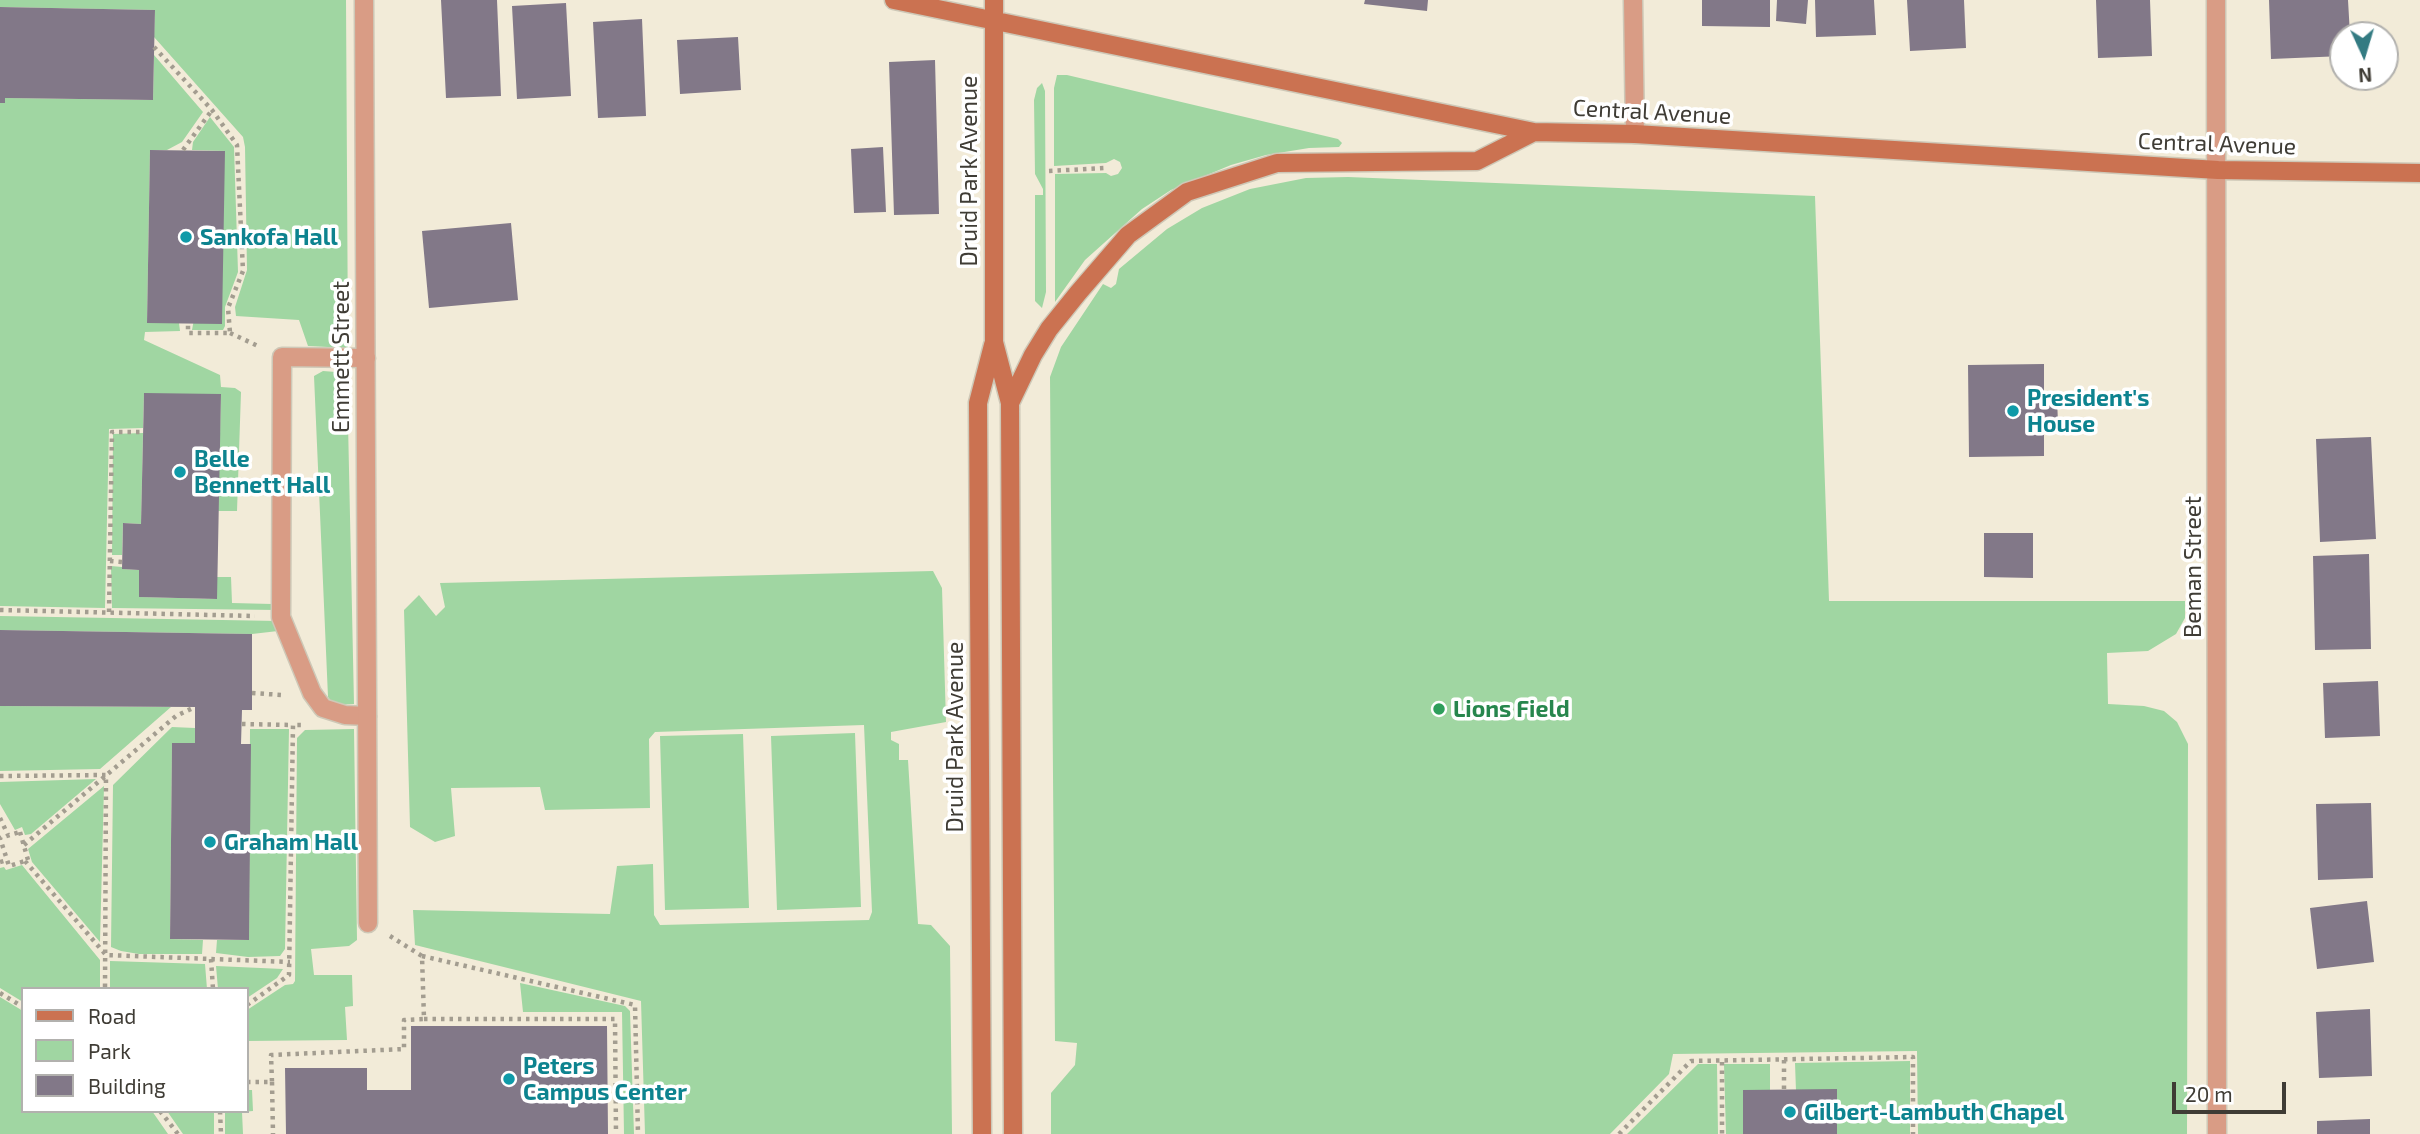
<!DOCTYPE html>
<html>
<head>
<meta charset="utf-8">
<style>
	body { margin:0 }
	#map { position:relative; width:2420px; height:1134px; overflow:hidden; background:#f2ebd8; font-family:"Exo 2",sans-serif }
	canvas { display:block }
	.legend { position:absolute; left:21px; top:987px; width:228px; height:126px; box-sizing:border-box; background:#fff; border:2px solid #b2b1ae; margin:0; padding:9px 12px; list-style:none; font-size:21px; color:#3f3c35 }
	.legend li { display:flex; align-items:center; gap:14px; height:35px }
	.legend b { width:35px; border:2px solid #b2b1ae }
	.north { position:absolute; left:2329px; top:21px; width:70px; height:70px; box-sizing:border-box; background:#fff; border:2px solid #b2b1ae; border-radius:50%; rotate:176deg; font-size:19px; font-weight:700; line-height:28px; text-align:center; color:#3f3c35 }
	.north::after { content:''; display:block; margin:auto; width:24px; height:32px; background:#337b82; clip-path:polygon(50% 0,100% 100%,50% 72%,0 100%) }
	.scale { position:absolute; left:2172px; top:1082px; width:114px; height:32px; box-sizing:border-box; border:4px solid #3f3c35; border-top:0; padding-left:9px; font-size:21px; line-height:24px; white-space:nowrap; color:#3f3c35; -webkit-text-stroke:5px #fff; paint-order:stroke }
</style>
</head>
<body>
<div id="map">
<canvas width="2420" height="1134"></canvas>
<ul class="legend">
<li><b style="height:9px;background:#cb7251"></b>Road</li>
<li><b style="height:19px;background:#a0d6a2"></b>Park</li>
<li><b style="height:19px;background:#827888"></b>Building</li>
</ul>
<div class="north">N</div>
<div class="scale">20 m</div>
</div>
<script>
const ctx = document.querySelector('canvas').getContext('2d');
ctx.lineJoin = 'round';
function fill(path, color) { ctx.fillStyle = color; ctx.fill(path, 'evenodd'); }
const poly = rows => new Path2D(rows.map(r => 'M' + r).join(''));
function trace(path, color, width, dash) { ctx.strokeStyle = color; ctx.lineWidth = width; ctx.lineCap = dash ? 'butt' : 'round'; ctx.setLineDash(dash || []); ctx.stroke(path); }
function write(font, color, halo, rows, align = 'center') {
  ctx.font = font + ' "Exo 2",sans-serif'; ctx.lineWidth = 7; ctx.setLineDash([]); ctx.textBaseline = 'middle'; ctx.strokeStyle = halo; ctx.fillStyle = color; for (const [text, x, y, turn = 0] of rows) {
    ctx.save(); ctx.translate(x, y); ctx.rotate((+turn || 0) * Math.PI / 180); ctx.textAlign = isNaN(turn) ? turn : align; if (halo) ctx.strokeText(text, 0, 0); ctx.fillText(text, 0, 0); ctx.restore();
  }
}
const green = poly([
	[0,0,346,0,348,348,308,346,299,320,236,316,235,307,247,270,245,147,243,137,154,37,155,10,0,7],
	[154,55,203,112,182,142,167,150,150,150,147,322,179,323,180,331,145,332,144,340,220,375,221,387,235,388,241,392,237,511,218,511,221,395,144,394,143,428,109,429,105,608,0,606,0,103,5,103,5,98,153,100],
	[1057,75,1067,75,1338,139,1342,143,1339,147,1309,148,1266,155,1231,165,1171,190,1142,209,1085,260,1055,302,1055,174,1106,173,1111,176,1118,174,1122,168,1120,162,1114,159,1106,163,1054,166,1054,88],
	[1042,83,1045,91,1046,292,1042,308,1035,301,1035,195,1043,195,1043,189,1035,174,1034,100,1037,88],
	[210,117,234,147,238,272,225,307,225,326,223,330,192,330,225,151,192,150,193,142],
	[1348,177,1815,196,1829,601,2185,601,2185,618,2176,634,2148,651,2107,653,2108,704,2144,706,2164,711,2177,722,2188,744,2187,1134,1918,1134,1917,1051,1673,1054,1669,1074,1610,1134,1051,1134,1051,1093,1075,1065,1077,1043,1055,1041,1050,377,1061,347,1103,284,1111,288,1116,284,1119,269,1167,229,1202,208,1250,189,1306,178],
	[323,371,336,372,341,376,347,376,354,704,334,705,328,697,314,376],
	[143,433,141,524,123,523,122,555,112,555,113,434],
	[111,566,122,567,123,569,139,570,140,597,216,599,217,577,231,577,232,603,272,604,277,610,112,608],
	[933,571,942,588,946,722,891,732,891,740,899,744,899,760,908,760,918,924,931,925,950,946,952,1134,645,1134,641,1001,415,945,413,910,610,914,617,866,653,864,654,915,660,925,869,920,872,912,864,725,655,732,649,739,650,808,545,810,540,787,451,788,455,836,435,842,410,827,404,610,419,595,436,616,445,607,440,583],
	[0,616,278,621,278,631,252,634,0,630],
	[0,706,171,707,100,769,0,771],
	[172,727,195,728,195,743,172,743,170,939,203,940,202,954,139,954,121,951,111,947,113,785],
	[250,729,289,729,285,949,280,956,248,957,216,953,217,940,249,940],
	[354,729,357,940,349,946,311,949,314,975,352,975,353,1006,345,1007,347,1040,247,1041,247,1010,285,985,293,984,295,981,297,738,305,730],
	[855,733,861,907,777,910,771,736],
	[743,734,749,908,665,910,660,736],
	[96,779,31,834,25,835,22,827,15,830,0,804,0,782],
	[104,786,100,942,32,862,28,849],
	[22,865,100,960,100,989,23,989,23,1002,0,988,0,868,4,867,6,870],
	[110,961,205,964,207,989,110,989],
	[216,966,283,969,277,978,247,998,247,989,218,989],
	[520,983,625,1006,630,1011,634,1134,624,1134,622,1012,523,1012],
	[0,997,23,1011,23,1111,152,1111,168,1134,0,1134],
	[1910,1061,1910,1134,1837,1134,1796,1091,1795,1063],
	[1698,1064,1717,1064,1718,1134,1627,1134],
	[1724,1064,1770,1064,1770,1091,1743,1134,1726,1134],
	[247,1090,252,1090,253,1111,242,1112,243,1134,225,1134,225,1111,247,1111],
	[167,1111,214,1111,214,1134,183,1134]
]);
const building = poly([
	[441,0,497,0,501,96,446,98],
	[1365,0,1428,0,1427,11,1364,4],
	[1702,0,1770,0,1770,27,1702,26],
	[1777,0,1808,0,1806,24,1776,21],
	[1815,0,1874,0,1876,35,1816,37],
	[1907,0,1964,0,1966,48,1910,51],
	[2096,0,2150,0,2152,56,2098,58],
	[2269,0,2348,0,2350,35,2343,35,2343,56,2271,59],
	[566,3,571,96,517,99,512,6],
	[0,7,155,10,153,100,5,98,5,103,0,103],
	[642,19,646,116,598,118,593,22],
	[738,37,741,90,680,94,677,40],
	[935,60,939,214,894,215,889,62],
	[883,147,886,212,854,213,851,149],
	[150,150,225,151,222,324,147,323],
	[511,223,518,300,429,308,422,231],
	[2044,364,2044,397,2057,397,2058,424,2044,424,2044,456,1969,457,1968,365],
	[144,393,221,394,217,599,139,597,139,570,122,569,123,523,141,524],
	[2371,437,2376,539,2320,542,2316,439],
	[1984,533,2033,533,2033,578,1984,577],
	[2369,554,2371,649,2315,650,2313,556],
	[0,630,252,634,252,710,242,710,241,744,251,744,249,940,170,939,172,743,195,743,195,707,0,706],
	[2378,681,2380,736,2325,738,2323,683],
	[2371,803,2373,878,2318,880,2316,804],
	[2367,901,2374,962,2317,969,2310,908],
	[2370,1009,2372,1076,2319,1078,2316,1012],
	[411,1026,607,1026,608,1134,286,1134,285,1068,367,1068,367,1090,411,1090],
	[1837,1089,1837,1134,1743,1134,1743,1090],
	[2370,1119,2370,1134,2317,1134,2317,1121]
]);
const path = poly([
	[154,47,212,110,237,145,243,271,228,308,230,333,188,333,188,323],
	[183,150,212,110],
	[1049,171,1105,168],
	[230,333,258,346],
	[110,561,122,562],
	[0,610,255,616],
	[109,612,112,432,143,432],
	[252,693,282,695],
	[242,724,293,725],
	[0,776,106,775,105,989],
	[0,818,8,835],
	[20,832,28,860,9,866,0,838,20,832],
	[24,845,176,716,195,707],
	[25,861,106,955,290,962],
	[0,862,7,860],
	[422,956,635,1005,638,1134],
	[211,959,213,989],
	[0,993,23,1007],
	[247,1005,289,975,293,725,302,725],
	[424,1019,615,1019,616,1134],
	[1784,1060,1784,1091],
	[1722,1062,1722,1134],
	[247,1082,272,1082,271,1055,404,1049,404,1020,424,1019,422,956,390,936],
	[272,1082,273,1134],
	[160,1111,178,1134],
	[220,1111,221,1134],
	[1619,1134,1691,1061,1913,1057,1913,1134]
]);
const lane = poly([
	[366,358,282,357,281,617,312,693,323,708,345,715,367,716]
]);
const street = poly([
	[364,0,368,923],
	[1633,0,1635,134],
	[2216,0,2217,1134]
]);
const secondary = poly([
	[894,0,1534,132,1635,134,2218,170,2420,173],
	[994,0,994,342,1010,403,1013,1134],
	[1010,403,1033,355,1049,329,1078,293,1128,235,1187,192,1277,163,1477,161,1534,132],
	[982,1134,978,403,993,345]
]);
const markers = [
	[186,237,7,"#0f9aa8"],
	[2013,411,7,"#0f9aa8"],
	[180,472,7,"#0f9aa8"],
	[1439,709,7,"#2e9e5b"],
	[210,842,7,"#0f9aa8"],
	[509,1079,7,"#0f9aa8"],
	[1790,1112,7,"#0f9aa8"]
];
const streetNames = [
	["Central Avenue",1652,112,3],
	["Central Avenue",2217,144,2],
	["Druid Park Avenue",969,171,-90],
	["Emmett Street",341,357,-90],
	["Beman Street",2193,567,-90],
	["Druid Park Avenue",955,737,-90]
];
const cultureNames = [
	["Sankofa Hall",200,237],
	["President's",2027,398],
	["House",2027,424],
	["Belle",194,459],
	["Bennett Hall",194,485],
	["Graham Hall",224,842],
	["Peters",523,1066],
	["Campus Center",523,1092],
	["Gilbert-Lambuth Chapel",1804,1112]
];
const leisureNames = [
	["Lions Field",1453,709]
];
fill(green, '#a0d6a2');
fill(building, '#827888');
trace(lane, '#cec8b7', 21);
trace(street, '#cec8b7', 21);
trace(secondary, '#cec8b7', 21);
trace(path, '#a39d90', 4.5, [3.5, 5]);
trace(lane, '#d99c85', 18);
trace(street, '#d99c85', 18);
trace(secondary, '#cb7251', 18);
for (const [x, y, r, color] of markers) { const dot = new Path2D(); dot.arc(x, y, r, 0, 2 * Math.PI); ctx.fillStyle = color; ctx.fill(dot); trace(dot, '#fff', 2.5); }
write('23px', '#3f3c35', '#fff', streetNames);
write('bold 23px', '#0d838f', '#fff', cultureNames, 'left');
write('bold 23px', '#27864d', '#fff', leisureNames, 'left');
</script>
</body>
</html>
